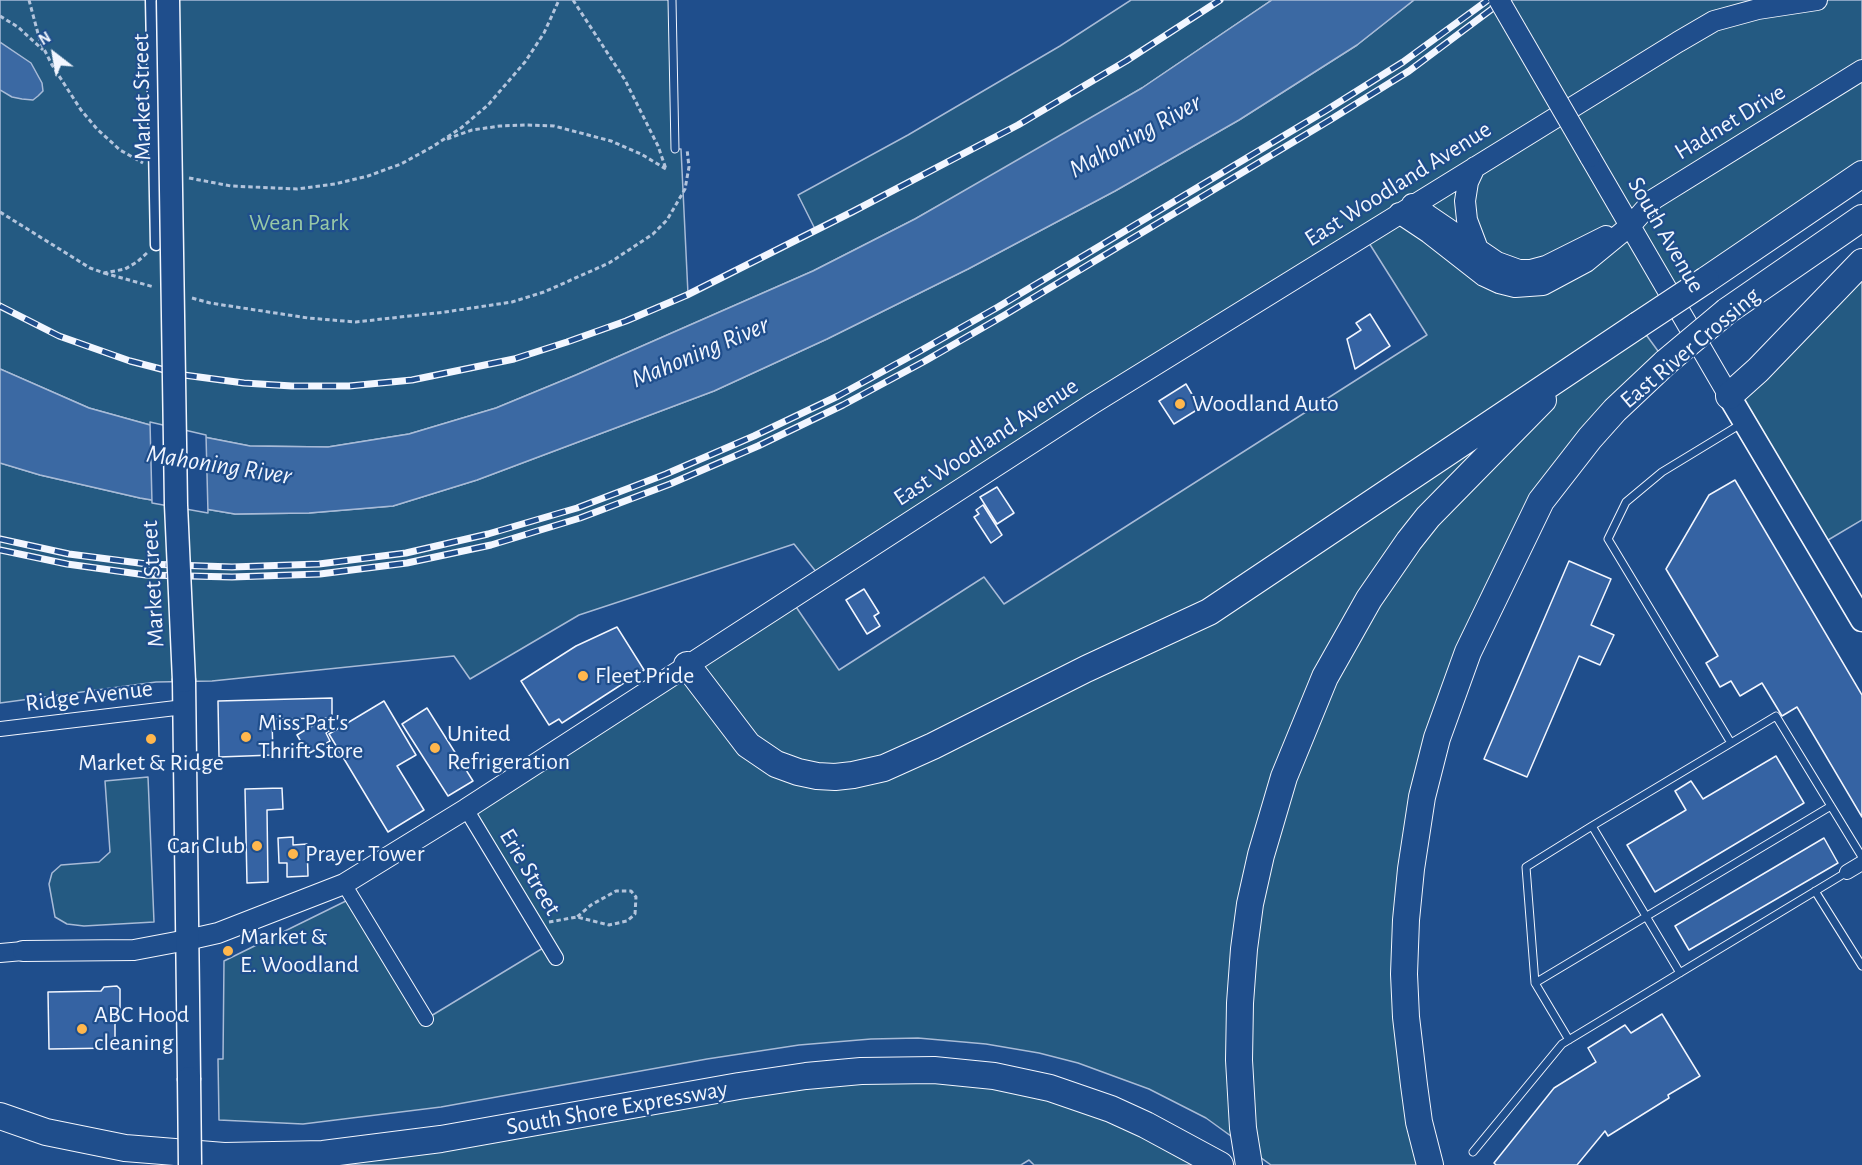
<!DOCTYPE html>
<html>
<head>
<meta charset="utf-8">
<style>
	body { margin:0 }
	#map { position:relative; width:1862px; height:1165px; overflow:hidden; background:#1f4e8c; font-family:"Alegreya Sans",sans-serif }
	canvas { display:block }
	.north { position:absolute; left:24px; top:24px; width:60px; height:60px; -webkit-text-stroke:4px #1f4e8c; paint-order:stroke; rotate:329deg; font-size:16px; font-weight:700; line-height:24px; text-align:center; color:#f2f6ff }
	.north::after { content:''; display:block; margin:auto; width:21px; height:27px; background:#f2f6ff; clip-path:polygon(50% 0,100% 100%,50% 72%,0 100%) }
</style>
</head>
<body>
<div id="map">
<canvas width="1862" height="1165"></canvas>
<div class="north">N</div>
</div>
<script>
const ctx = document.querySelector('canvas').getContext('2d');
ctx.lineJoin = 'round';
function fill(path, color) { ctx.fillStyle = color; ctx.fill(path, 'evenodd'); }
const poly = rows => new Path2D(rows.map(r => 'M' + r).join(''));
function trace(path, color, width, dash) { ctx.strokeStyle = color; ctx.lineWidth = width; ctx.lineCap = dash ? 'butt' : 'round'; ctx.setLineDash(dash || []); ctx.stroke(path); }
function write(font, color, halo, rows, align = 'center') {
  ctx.font = font + ' "Alegreya Sans",sans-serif'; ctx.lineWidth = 4.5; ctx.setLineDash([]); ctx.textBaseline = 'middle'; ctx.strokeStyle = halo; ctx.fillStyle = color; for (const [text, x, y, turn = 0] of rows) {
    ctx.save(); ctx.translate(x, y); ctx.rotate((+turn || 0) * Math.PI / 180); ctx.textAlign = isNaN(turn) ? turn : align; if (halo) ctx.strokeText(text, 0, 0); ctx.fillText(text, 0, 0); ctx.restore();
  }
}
const green = poly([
	[0,0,672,0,676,149,681,149,688,294,816,231,798,195,908,135,1060,46,1131,0,1272,0,1142,88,1036,151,915,219,813,271,576,375,496,408,409,434,328,447,250,446,168,430,89,408,0,369,0,0],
	[1414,0,1862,0,1862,174,1639,325,1666,362,1590,438,1468,652,1406,920,1430,1165,1271,1165,1206,1118,1149,1089,1078,1063,1039,1053,986,1044,918,1038,871,1039,799,1045,707,1059,441,1107,303,1124,219,1120,218,1059,223,1059,224,961,352,898,426,1019,548,945,466,809,790,598,839,670,984,577,1004,604,1427,335,1364,235,821,578,794,544,579,615,470,679,454,656,212,681,156,682,0,703,0,463,40,475,140,498,235,514,309,513,393,506,477,480,714,391,827,339,968,269,1115,191,1239,120,1357,45,1414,0],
	[1862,262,1862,520,1823,543,1729,396,1862,262],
	[148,777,154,922,84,926,67,924,55,917,49,884,52,873,61,865,99,862,110,852,105,781,148,777],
	[994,1076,1220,1165,1034,1165,1029,1160,1021,1165,220,1165,739,1086,994,1076]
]);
const water = poly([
	[1272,0,1414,0,1357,45,1239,120,1115,191,968,269,827,339,714,391,477,480,393,506,309,513,235,514,140,498,40,475,0,463,0,369,89,408,168,430,250,446,328,447,409,434,496,408,576,375,813,271,915,219,1142,88,1272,0],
	[0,42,31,63,42,83,43,91,38,96,33,100,22,99,12,97,0,90,0,42]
]);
const pier = poly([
	[150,422,206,435,208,513,152,503,150,422]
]);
const building = poly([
	[1370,314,1390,346,1355,369,1347,339,1361,330,1356,323,1370,314],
	[1186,384,1200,408,1174,424,1159,401,1186,384],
	[1735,480,1862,695,1862,817,1797,707,1782,716,1762,683,1740,696,1731,681,1720,687,1706,663,1718,656,1666,569,1709,495,1735,480],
	[997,487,1014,513,997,524,980,497,997,487],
	[983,505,1002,535,991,543,974,517,979,514,976,510,983,505],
	[1569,561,1611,579,1591,625,1614,635,1600,665,1579,656,1527,777,1484,759,1569,561],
	[864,589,879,613,874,616,880,626,867,634,846,600,864,589],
	[617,627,644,670,562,723,559,719,549,725,521,681,576,646,617,627],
	[332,698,332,718,272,719,273,755,219,757,218,701,332,698],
	[384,701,416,755,397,766,424,810,388,832,329,734,384,701],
	[427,708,473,781,448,796,402,724,427,708],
	[322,720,329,731,326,733,330,741,308,754,297,735,322,720],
	[1776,756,1804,803,1655,892,1627,845,1686,810,1675,791,1691,781,1703,799,1776,756],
	[282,788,283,809,267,810,268,882,247,883,245,789,282,788],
	[293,837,293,845,307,844,308,876,287,877,287,863,279,863,278,838,293,837],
	[1824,838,1838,863,1689,950,1675,926,1824,838],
	[117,986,120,989,120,1008,115,1011,115,1048,49,1049,48,992,101,991,104,987,117,986],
	[1662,1014,1700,1076,1668,1095,1669,1098,1608,1136,1605,1131,1577,1165,1496,1165,1494,1163,1554,1088,1596,1062,1588,1048,1625,1025,1631,1033,1662,1014]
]);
const path = poly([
	[29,0,40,41,52,65,81,110,97,129,120,150,143,163],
	[573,0,625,80,658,146,666,169],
	[0,16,18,27,43,50],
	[447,139,472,130,500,126,525,125,554,126,611,141,641,154,666,169],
	[189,178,231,186,297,189,335,184,368,176,401,164,432,147,461,128,488,105,525,62,544,33,559,0],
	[0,212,90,268,104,273,125,269,137,262,148,252],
	[104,273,154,287],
	[192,298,210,303,308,318,356,322,445,312,512,302,544,292,609,263,653,234,667,220,685,189,689,167,687,149],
	[549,922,577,917,609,925,627,921,635,914,636,897,631,891,616,891,591,905,577,917]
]);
const service = poly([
	[672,0,675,149],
	[1731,743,1776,716,1862,857],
	[1815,891,1862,966],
	[1680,973,1592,826,1731,743,1608,539,1626,502,1662,472,1741,424],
	[1535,983,1526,867,1592,826],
	[1569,1040,1535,983,1831,806],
	[1473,1152,1562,1044,1847,872]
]);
const pedestrian = poly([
	[151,0,156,245]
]);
const minor = poly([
	[0,729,184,707],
	[466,809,556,958],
	[1847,872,1862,863],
	[344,884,426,1019]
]);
const tertiary = poly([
	[0,953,23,951]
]);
const secondary = poly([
	[1590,157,1729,396],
	[1475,167,1468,182,1465,201,1467,220,1478,249],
	[1412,204,1497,262,1519,270,1531,270,1546,266,1606,236],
	[1399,213,1429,233,1484,276,1499,283,1515,287,1543,285,1586,262,1631,225,1654,199,1862,70],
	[23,951,134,950,187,940,218,933,344,884,466,809,1092,404,1678,42,1714,21,1758,9,1817,0]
]);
const primary = poly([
	[1729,396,1862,620],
	[184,681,189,1078]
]);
const motorway = poly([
	[1706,280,1862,174],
	[1727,311,1862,218],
	[1729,396,1758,370,1862,262],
	[687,665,748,745,776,764,798,772,817,776,835,777,853,775,884,768,933,746,1086,669,1209,612,1638,325],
	[0,1116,46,1132,125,1148,224,1156,323,1154,441,1139,739,1086,806,1076,861,1071,934,1070,994,1076,1050,1088,1111,1109,1146,1125,1220,1165],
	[1249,1165,1243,1128,1239,1060,1240,1003,1244,949,1250,904,1261,855,1284,777,1325,677,1369,599,1409,541,1428,517,1543,400],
	[1430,1165,1419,1122,1414,1085,1406,1017,1404,974,1406,920,1411,869,1422,797,1437,738,1468,652,1541,501,1590,438,1615,410,1666,362]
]);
const rail = poly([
	[0,306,59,336,130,361,184,375,244,383,292,386,349,386,412,380,514,359,567,342,626,321,687,295,852,212,1018,125,1126,61,1220,0],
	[0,539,69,554,147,564,232,567,319,564,406,553,488,534,577,508,666,474,754,436,838,396,920,351,998,307,1325,111,1403,62,1488,0],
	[0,550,67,564,146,575,232,577,320,574,407,563,491,545,580,518,670,484,758,446,843,405,925,361,1003,316,1330,120,1409,71,1504,0]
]);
const secondaryBridge = poly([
	[1499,0,1590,157]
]);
const primaryBridge = poly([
	[168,0,176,505,184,681],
	[189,1078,190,1165]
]);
const motorwayBridge = poly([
	[1638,325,1706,280],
	[1666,362,1727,311]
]);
const markers = [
	[1180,404,6,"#ffb74d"],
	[583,676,6,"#ffb74d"],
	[246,737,6,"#ffb74d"],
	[151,739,6,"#ffb74d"],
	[435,748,6,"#ffb74d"],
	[257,846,6,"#ffb74d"],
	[293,854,6,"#ffb74d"],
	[228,951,6,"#ffb74d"],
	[82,1029,6,"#ffb74d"]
];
const streetNames = [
	["Market Street",142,97,-91],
	["Hadnet Drive",1730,122,-31],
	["East Woodland Avenue",1398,184,-32],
	["South Avenue",1666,235,60],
	["East River Crossing",1690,348,-40],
	["East Woodland Avenue",986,442,-33],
	["Market Street",153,584,-93],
	["Ridge Avenue",89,696,-7],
	["Erie Street",530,872,59],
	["South Shore Expressway",617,1108,-10]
];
const parkNames = [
	["Wean Park",299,223]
];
const poiNames = [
	["Woodland Auto",1192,404],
	["Fleet Pride",595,676],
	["Miss Pat's",258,723],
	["Thrift Store",258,751],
	["United",447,734],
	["Refrigeration",447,762],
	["Market & Ridge",151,763,"center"],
	["Car Club",245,846,"right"],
	["Prayer Tower",305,854],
	["Market &",240,937],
	["E. Woodland",240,965],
	["ABC Hood",94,1015],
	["cleaning",94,1043]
];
const waterNames = [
	["Mahoning River",1135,136,-29],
	["Mahoning River",700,352,-23],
	["Mahoning River",219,465,9]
];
fill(green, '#245a82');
trace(green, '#a8bbd7', 1.5);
fill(water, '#3b69a3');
trace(water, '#a8bbd7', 1.5);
fill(pier, '#1f4e8c');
trace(pier, '#a8bbd7', 1.5);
fill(building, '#3563a3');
trace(building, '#f2f6ff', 1.5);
trace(service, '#f2f6ff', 9);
trace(pedestrian, '#f2f6ff', 13);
trace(minor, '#f2f6ff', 16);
trace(tertiary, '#f2f6ff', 20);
trace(secondary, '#f2f6ff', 22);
trace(primary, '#f2f6ff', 25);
trace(motorway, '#f2f6ff', 28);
trace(path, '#b3c4dc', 3, [4.5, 3]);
trace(service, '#1f4e8c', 7);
trace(pedestrian, '#1f4e8c', 10);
trace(minor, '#1f4e8c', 14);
trace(tertiary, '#1f4e8c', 18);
trace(secondary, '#1f4e8c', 20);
trace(primary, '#1f4e8c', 22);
trace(motorway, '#1f4e8c', 26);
trace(rail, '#f2f6ff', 7);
trace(rail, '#1f4e8c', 4.5, [14]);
trace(secondaryBridge, '#f2f6ff', 22, []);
trace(primaryBridge, '#f2f6ff', 25, []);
trace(motorwayBridge, '#f2f6ff', 28, []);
trace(secondaryBridge, '#1f4e8c', 20);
trace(primaryBridge, '#1f4e8c', 22);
trace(motorwayBridge, '#1f4e8c', 26);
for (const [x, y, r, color] of markers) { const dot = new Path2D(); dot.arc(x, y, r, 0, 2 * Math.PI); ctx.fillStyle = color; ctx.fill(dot); trace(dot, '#1f4e8c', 2); }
write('24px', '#f2f6ff', '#1f4e8c', streetNames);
write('24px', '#97c8a6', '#1f4e8c', parkNames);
write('24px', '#f2f6ff', '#1f4e8c', poiNames, 'left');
write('italic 26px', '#f2f6ff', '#1f4e8c', waterNames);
</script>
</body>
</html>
